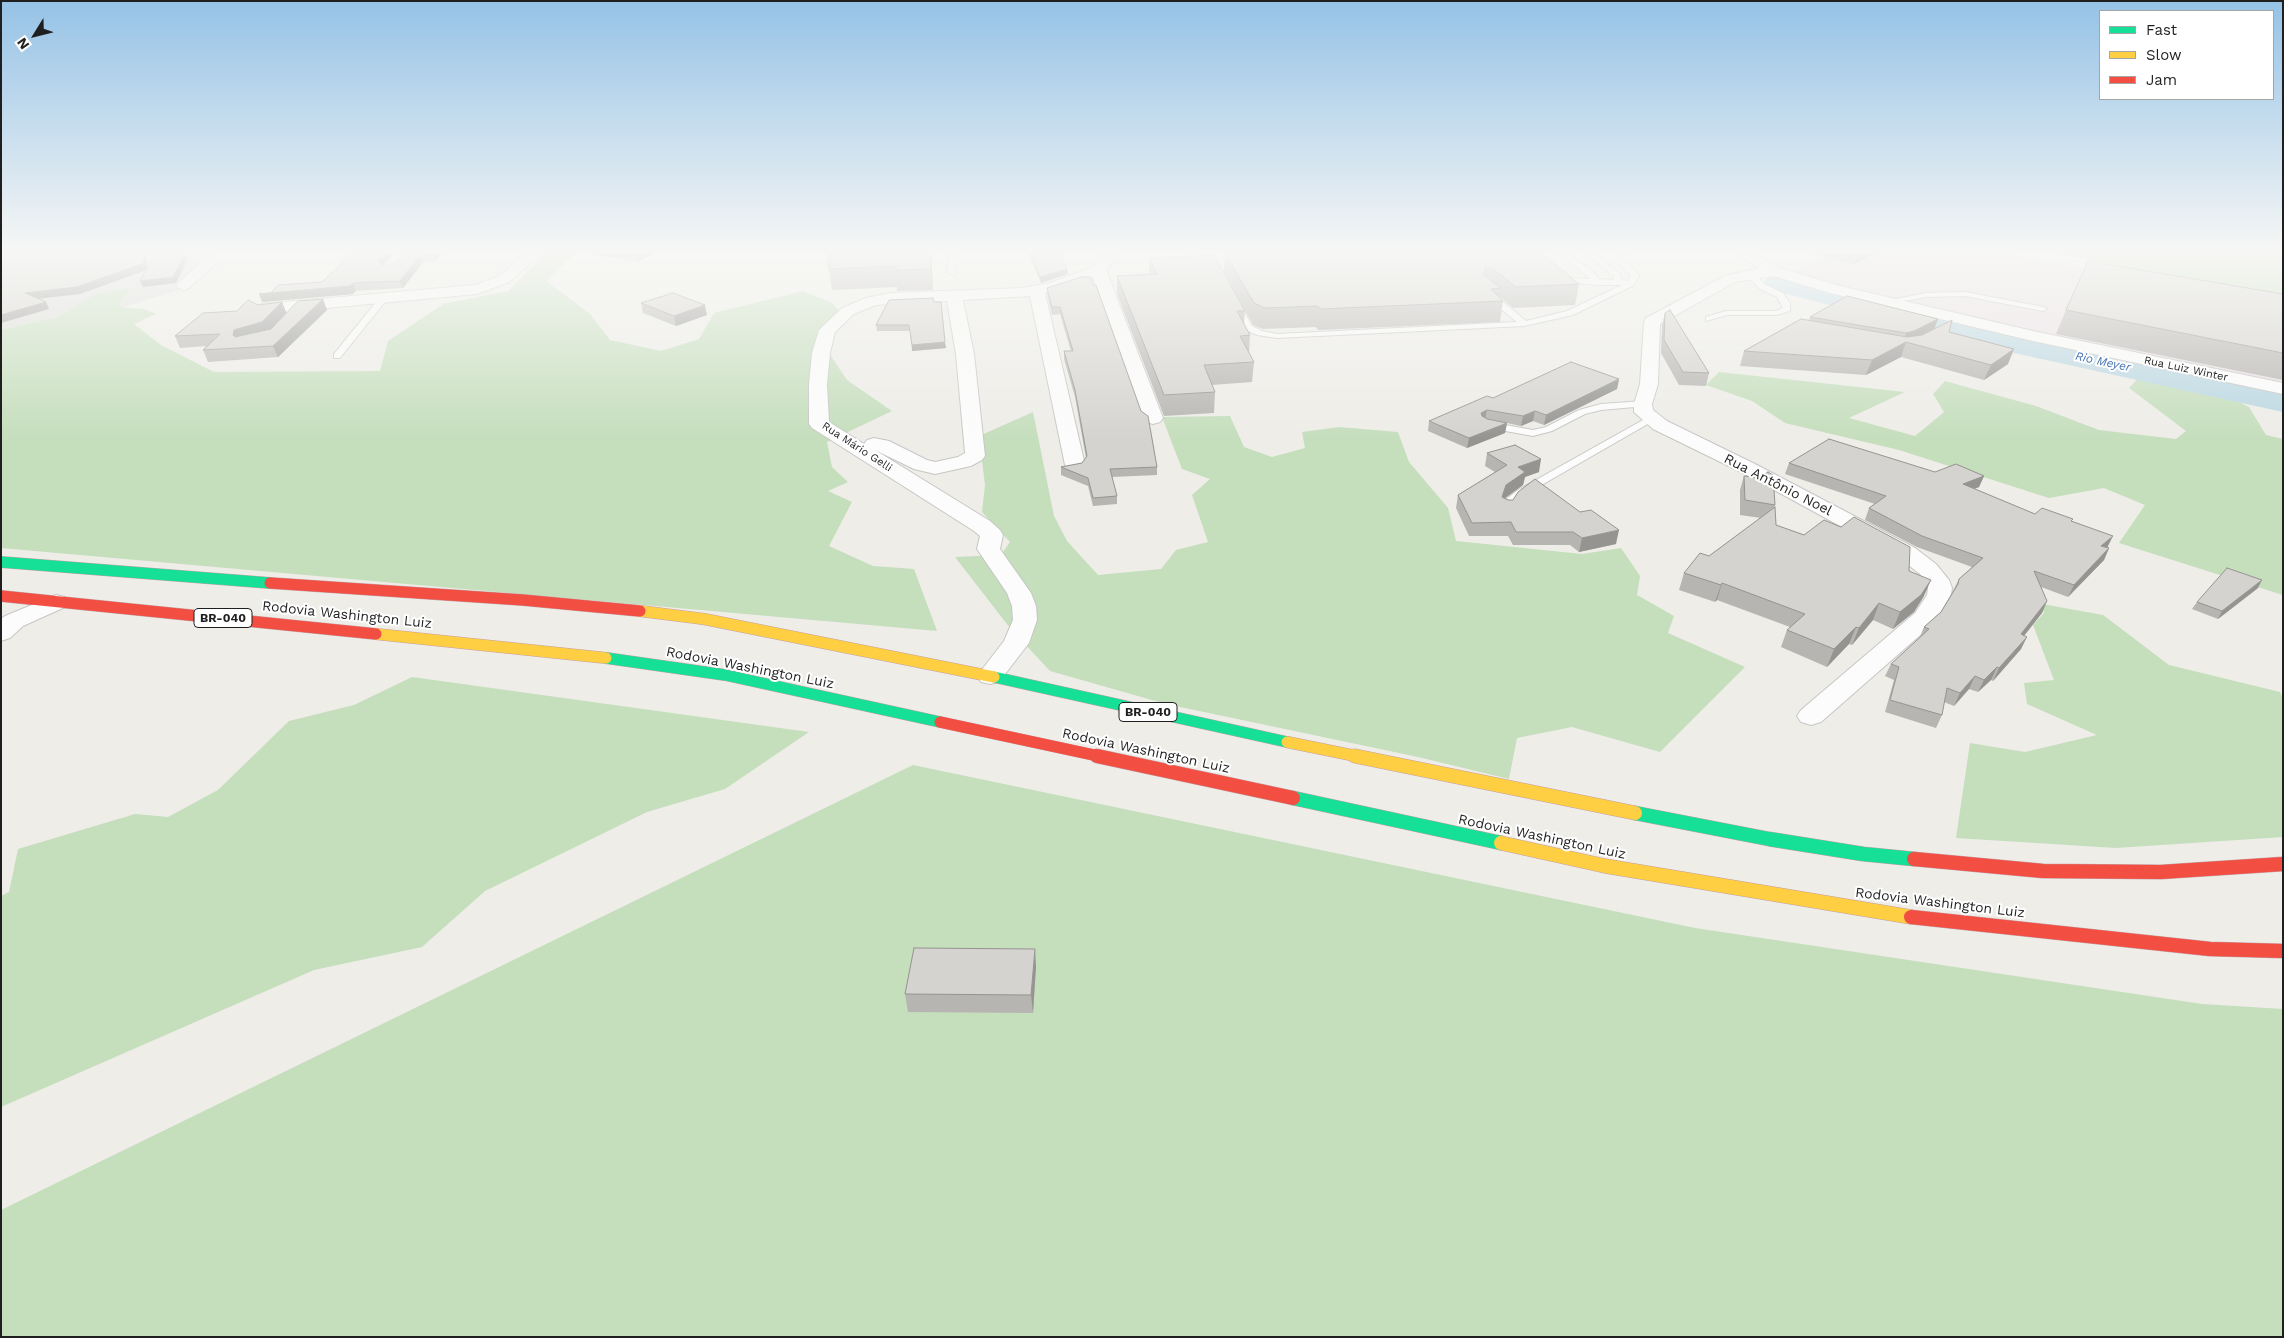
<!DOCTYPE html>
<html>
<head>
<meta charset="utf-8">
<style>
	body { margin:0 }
	#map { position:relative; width:2284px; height:1338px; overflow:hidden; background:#eeede8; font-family:"Work Sans",sans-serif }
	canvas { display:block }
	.frame { position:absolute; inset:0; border:2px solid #1f1f1f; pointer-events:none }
	.legend { position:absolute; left:2099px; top:10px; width:175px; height:90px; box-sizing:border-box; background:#fff; border:1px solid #a5a5a5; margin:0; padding:6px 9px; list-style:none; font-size:15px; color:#1f1f1f }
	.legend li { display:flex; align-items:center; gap:10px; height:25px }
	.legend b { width:25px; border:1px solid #a5a5a5 }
	.north { position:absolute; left:10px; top:10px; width:50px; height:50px; -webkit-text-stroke:4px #fff; paint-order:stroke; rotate:234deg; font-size:14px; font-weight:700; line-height:20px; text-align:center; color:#1f1f1f }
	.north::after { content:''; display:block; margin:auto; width:18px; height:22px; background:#1f1f1f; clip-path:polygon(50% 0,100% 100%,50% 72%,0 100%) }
</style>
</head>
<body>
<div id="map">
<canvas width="2284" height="1338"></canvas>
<div class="frame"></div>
<ul class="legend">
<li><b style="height:6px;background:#16e098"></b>Fast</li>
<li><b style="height:6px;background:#ffcf43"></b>Slow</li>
<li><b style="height:6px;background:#f24e42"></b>Jam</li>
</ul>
<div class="north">N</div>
</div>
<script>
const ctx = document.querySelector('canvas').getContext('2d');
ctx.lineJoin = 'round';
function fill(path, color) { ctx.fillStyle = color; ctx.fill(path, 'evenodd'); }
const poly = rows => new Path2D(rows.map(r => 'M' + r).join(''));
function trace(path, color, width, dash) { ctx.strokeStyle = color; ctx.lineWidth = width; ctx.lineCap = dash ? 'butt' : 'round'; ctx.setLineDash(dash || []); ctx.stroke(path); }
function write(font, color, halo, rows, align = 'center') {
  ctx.font = font + ' "Work Sans",sans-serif'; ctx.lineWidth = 4; ctx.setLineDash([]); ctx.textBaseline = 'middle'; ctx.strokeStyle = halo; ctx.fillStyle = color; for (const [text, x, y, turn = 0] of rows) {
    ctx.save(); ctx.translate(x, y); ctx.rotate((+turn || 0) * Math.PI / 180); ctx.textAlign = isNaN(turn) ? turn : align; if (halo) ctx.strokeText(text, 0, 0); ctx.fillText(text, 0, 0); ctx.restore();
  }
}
const residential = poly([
	[44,253,187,253,210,261,183,289,119,308,131,287,95,294,60,316,1,330,1,262]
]);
const industrial = poly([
	[1825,253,2005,253,2104,272,2283,317,2283,385,2030,333,1792,274]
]);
const forest = poly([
	[546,253,575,253,546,281,590,314,610,340,661,351,699,339,714,313,803,291,832,303,845,317,823,340,831,356,847,380,892,411,827,442,832,467,848,482,828,491,852,502,829,546,873,566,914,569,937,631,1,548,1,330,60,316,95,294,131,287,119,307,144,309,156,314,134,324,161,345,214,372,380,371,388,341,443,304,508,291],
	[2055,253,2283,253,2283,301,2151,273],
	[1719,372,1905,392,1849,418,1915,436,1944,412,1933,394,1945,381,2036,406,2099,430,2176,439,2186,431,2129,388,2142,374,2209,386,2249,407,2266,435,2283,439,2283,595,2119,543,2145,505,2104,488,2049,498,1899,450,1785,423,1752,401,1706,385],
	[1033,412,1054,516,1067,541,1098,575,1161,569,1176,550,1208,542,1192,495,1210,479,1182,469,1162,417,1230,416,1244,447,1272,457,1305,448,1302,432,1339,427,1398,432,1409,462,1448,508,1456,541,1582,554,1621,548,1640,576,1637,595,1674,616,1668,633,1745,667,1660,752,1572,727,1517,738,1509,779,1418,757,1166,704,1050,671,1010,628,955,557,1001,555,1010,542,982,512,985,485,979,436],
	[2042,604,2103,615,2169,665,2280,692,2283,699,2283,837,2116,848,1956,838,1970,743,2025,752,2097,735,2027,704,2024,683,2054,680,2033,625,2044,613],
	[412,677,809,732,725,789,647,812,485,891,422,947,314,970,1,1107,1,896,9,892,18,849,135,814,168,817,218,790,289,721,354,705],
	[913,765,1695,928,2202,1004,2283,1009,2283,1337,1,1337,1,1210]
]);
const river = poly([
	[1778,274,2006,331,2283,390,2283,412,2005,351,1768,289,1763,283,1768,277,1778,274]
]);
const lane = poly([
	[948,253,954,253,955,275,948,273,948,253],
	[1530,253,1537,253,1569,278,1590,279,1559,253,1566,253,1592,271,1599,279,1614,280,1614,277,1587,253,1594,253,1620,274,1622,280,1628,281,1631,275,1615,259,1619,253,1625,253,1623,259,1639,275,1634,285,1573,315,1524,326,1277,338,1257,335,1246,330,1232,305,1239,303,1252,326,1262,331,1277,334,1517,322,1486,297,1486,293,1492,293,1526,321,1567,311,1622,285,1598,285,1564,282,1530,253],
	[1753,271,1759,271,1757,277,1766,285,1783,293,1790,303,1790,311,1777,315,1727,315,1706,321,1706,317,1726,311,1776,311,1783,308,1777,297,1760,289,1750,279,1749,277,1753,271],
	[1965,292,2043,307,2047,309,2043,311,1965,296,1926,297,1886,304,1882,302,1926,293,1965,292],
	[381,296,388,298,340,358,334,358,334,354,381,296],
	[1643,401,1647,404,1646,406,1601,410,1585,414,1552,431,1533,436,1489,428,1484,425,1489,422,1533,430,1546,427,1579,410,1601,404,1643,401],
	[1650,416,1653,417,1653,421,1526,494,1514,504,1510,511,1506,512,1501,509,1505,500,1518,490,1650,416]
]);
const street = poly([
	[184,253,204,253,217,258,219,261,189,288,184,290,179,288,176,285,202,262,186,256,184,253],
	[526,253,542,253,509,282,477,294,262,314,256,312,254,309,256,306,262,304,475,285,499,276,526,253],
	[1105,253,1120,253,1106,270,1163,418,1160,422,1153,424,1146,422,1143,418,1093,277,1060,290,1045,293,1085,465,1082,469,1075,471,1068,469,1065,465,1030,296,963,300,974,354,985,456,982,460,971,466,935,474,914,469,875,450,990,521,1000,530,1003,535,1000,549,1031,593,1036,606,1037,620,1029,643,999,682,990,684,981,682,977,676,1004,641,1013,620,1012,606,1007,593,977,549,980,536,974,531,812,428,809,424,809,385,812,353,819,330,842,308,866,298,890,293,1022,288,1050,283,1093,267,1105,253],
	[947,301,956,354,965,453,958,457,935,462,927,460,889,441,874,438,867,440,864,444,829,422,827,385,830,353,835,332,854,314,876,305,947,301],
	[1736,253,1754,253,1780,268,1840,286,2033,331,2283,383,2283,394,2033,341,1830,293,1774,276,1735,282,1660,324,1658,384,1652,404,1653,410,1667,421,1757,465,1915,548,1936,564,1949,580,1952,588,1951,595,1934,623,1821,722,1811,725,1801,722,1797,716,1801,710,1915,613,1927,595,1928,588,1920,574,1899,558,1743,473,1653,429,1634,412,1634,404,1640,384,1644,322,1646,318,1725,276,1759,268,1736,253],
	[56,595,65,597,68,602,65,607,23,626,10,638,1,641,1,619,5,616,56,595]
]);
const fastFar1 = poly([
	[1,562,270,583],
	[606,658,725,675,940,722],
	[994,677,1287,742]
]);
const fast = poly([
	[1293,798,1501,843],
	[1635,813,1769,839,1863,854,1914,859]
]);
const slowFar1 = poly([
	[640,611,704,619,994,677],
	[376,634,606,658],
	[1287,742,1361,757]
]);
const slow = poly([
	[1355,756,1635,813],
	[1501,843,1605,866,1911,917]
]);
const jamFar1 = poly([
	[270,583,523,600,640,611],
	[1,596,376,634],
	[940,722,1103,757]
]);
const jam = poly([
	[1097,756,1293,798],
	[1914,859,2043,871,2161,872,2283,864],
	[1911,917,2210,949,2283,951]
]);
const wall = poly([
	[353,253,395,253,383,265,392,265,405,253,443,253,435,261,424,261,403,288,356,291,353,294,262,302,271,293,322,282],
	[594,253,654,253,639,261,595,255],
	[826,253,931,253,933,290,897,291,897,287,832,290,829,270,828,270],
	[1030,253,1060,253,1067,269,1068,274,1041,283,1030,257],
	[1225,253,1541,253,1579,284,1575,305,1513,308,1500,297,1503,301,1500,322,1318,330,1316,327,1263,329,1253,325,1224,272],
	[1810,253,1877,253,1854,264],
	[1149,258,1245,311,1244,325,1250,335,1249,353,1254,362,1252,382,1212,385,1215,392,1214,413,1164,416,1117,294,1117,276,1149,274],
	[1093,285,1157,467,1157,475,1112,477,1117,496,1117,504,1093,506,1088,486,1061,475,1061,467,1082,463,1086,458,1075,397,1064,359,1064,351,1071,351,1060,314,1052,315,1047,294,1047,288],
	[2283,294,2283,380,2056,334,2066,310],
	[282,302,286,313,327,310,278,357,208,362,203,350,206,346,180,348,175,336,237,311,258,305],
	[934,302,946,348,912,351,910,331,877,331,876,325],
	[641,303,707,315,676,326,643,313],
	[1665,313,1709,373,1706,386,1679,385,1661,353,1662,325],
	[1810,317,1935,329,1949,332,2008,364,1984,380,1901,357,1866,375,1740,366,1744,351,1809,321],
	[1619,379,1617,389,1544,425,1533,421,1521,426,1507,423,1505,433,1467,448,1428,431,1429,421,1493,398],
	[1487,453,1539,472,1525,477,1523,485,1504,498,1616,544,1579,552,1570,545,1513,545,1508,536,1469,536,1456,508,1458,495,1495,472,1485,466],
	[1789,463,1935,472,1984,476,1979,487,1974,489,2035,514,2072,522,2107,547,2109,548,2104,560,2068,597,2041,587,2047,601,2042,613,2024,636,2021,649,1993,681,1991,680,1978,692,1969,689,1954,706,1944,702,1942,715,1936,728,1885,712,1894,680,1885,676,1891,664,1919,639,1924,627,1941,612,1953,591,1959,579,1972,567,1917,547,1865,520,1869,508,1875,504,1785,474],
	[1744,476,1775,505,1774,508,1776,525,1909,571,1924,596,1914,612,1893,629,1873,620,1852,645,1849,644,1827,667,1781,647,1787,630,1790,627,1717,600,1715,602,1679,590,1684,573,1709,556,1761,518,1740,515,1740,490],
	[2258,588,2218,619,2192,609,2197,602],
	[1036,966,1033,1013,908,1012,905,994]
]);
const shadedWall = poly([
	[144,253,147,253,147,270,80,294,29,300,25,293],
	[185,253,188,259,176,283,143,287,140,281],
	[385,253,395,253,380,268,377,260],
	[432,253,443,253,435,261],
	[637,253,654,253,639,261],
	[930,253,931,253,933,290,931,269],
	[1858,253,1877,253,1854,264],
	[421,254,424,261,403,288,400,281],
	[1067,269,1068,274,1041,283,1040,277],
	[353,283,356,291,353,294,262,302,259,294],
	[323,299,327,310,278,357,273,346],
	[46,302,49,309,1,323,1,315],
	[282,302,287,314,267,333,238,342,233,335,234,330],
	[705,305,707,315,676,326,674,316],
	[1938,319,1934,330,1906,342,1901,357,1866,375,1872,360,1902,344,1906,333],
	[945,342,946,348,912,351,912,345],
	[2014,349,2008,364,1984,380,1991,365],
	[1619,379,1617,389,1544,425,1546,415],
	[1487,410,1485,419,1479,423,1481,413],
	[1535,411,1533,421,1521,426,1523,416],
	[1507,423,1505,433,1467,448,1469,438],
	[1541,459,1539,472,1525,477,1523,485,1504,499,1502,497,1506,485,1518,467],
	[1984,476,1979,487,1958,495,1963,484],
	[1619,530,1616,544,1579,552,1582,538],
	[2113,536,2107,548,2101,546],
	[2109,548,2104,560,2068,597,2074,585],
	[1931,580,1924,596,1914,612,1893,629,1900,612],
	[2262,580,2258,588,2218,619,2222,611],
	[1722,583,1717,600,1715,602,1721,585],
	[2047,601,2042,613,2015,647,2021,634],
	[1879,603,1873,620,1852,645,1859,628],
	[1856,627,1849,644,1827,667,1834,649],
	[2027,637,2021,649,1993,681,1999,668],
	[1997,667,1991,680,1978,692,1984,680],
	[1975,676,1969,689,1954,706,1960,693],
	[1035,949,1036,966,1033,1013,1031,995]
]);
const building = poly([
	[1,253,144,253,144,263,77,287,25,293,46,302,1,315,1,253],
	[156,253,185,253,173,277,140,281,156,253],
	[353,253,385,253,377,260,382,265,392,265,405,253,433,253,421,254,400,281,353,283,350,286,259,294,271,293,278,285,322,282,353,253],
	[832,253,930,253,931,269,895,270,897,266,829,269,832,253],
	[1031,253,1060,253,1067,269,1040,277,1031,253],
	[1225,253,1541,253,1579,284,1516,287,1492,268,1485,268,1484,275,1501,288,1491,289,1503,301,1320,309,1318,306,1265,308,1254,303,1225,253],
	[1214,255,1245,311,1237,311,1250,335,1240,336,1254,362,1204,365,1215,392,1164,395,1117,276,1157,274,1149,258,1214,255],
	[2088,261,2283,294,2283,353,2066,310,2088,261],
	[1081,277,1091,277,1093,285,1096,285,1097,288,1141,411,1148,416,1157,467,1110,469,1117,496,1093,498,1088,478,1061,467,1082,463,1087,456,1075,390,1064,351,1073,351,1060,307,1052,307,1047,288,1081,277],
	[673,293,705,305,674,316,641,303,673,293],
	[1847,296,1938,319,1914,331,1906,333,1810,317,1847,296],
	[933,298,934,302,941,302,945,342,912,345,909,325,876,325,889,300,933,298],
	[323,299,273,346,203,350,220,334,175,336,203,313,237,311,248,300,258,305,282,302,262,322,234,330,233,335,235,337,271,329,298,301,323,299],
	[1670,310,1709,373,1683,372,1664,340,1665,313,1670,310],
	[1801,319,1907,337,1922,335,1952,320,1949,332,2014,349,1991,365,1906,342,1872,360,1744,351,1801,319],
	[1571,362,1619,379,1546,415,1535,411,1523,416,1487,410,1481,413,1482,416,1487,419,1507,423,1469,438,1429,421,1487,396,1493,398,1571,362],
	[1829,439,1935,472,1956,464,1984,476,1963,484,2035,514,2042,508,2073,519,2071,521,2113,536,2101,546,2109,548,2074,585,2034,571,2047,601,2021,634,2027,637,1999,668,1997,667,1984,680,1975,676,1960,693,1947,688,1942,715,1890,700,1899,667,1891,664,1929,629,1924,627,1941,612,1958,584,1959,579,1983,558,1922,536,1869,508,1886,496,1789,463,1829,439],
	[1515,445,1541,459,1518,467,1525,472,1506,485,1502,497,1508,500,1513,500,1518,492,1535,479,1580,512,1591,510,1619,530,1582,538,1573,532,1516,532,1511,522,1472,523,1458,495,1507,465,1487,453,1515,445],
	[1768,472,1773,475,1775,505,1745,500,1744,476,1759,478,1768,472],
	[1775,507,1776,525,1804,535,1824,520,1841,527,1854,517,1910,547,1909,571,1931,580,1921,595,1900,612,1879,603,1859,628,1856,627,1834,649,1787,630,1805,614,1722,583,1721,585,1684,573,1700,553,1709,556,1775,507],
	[2227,568,2262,580,2222,611,2197,602,2227,568],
	[914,948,1035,949,1031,995,905,994,914,948]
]);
const farStreetnames = [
	["Rua Luiz Winter",2186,369,12],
	["Rua Mário Gelli",857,447,33]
];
const farWaternames = [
	["Rio Meyer",2103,362,12]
];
const shields = [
	[223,618,58],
	[1148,712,58]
];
const shieldNames = [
	["BR-040",223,618],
	["BR-040",1148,712]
];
const streetNames = [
	["Rua Antônio Noel",1778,485,27],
	["Rodovia Washington Luiz",347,615,6],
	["Rodovia Washington Luiz",750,668,11],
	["Rodovia Washington Luiz",1146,751,12],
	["Rodovia Washington Luiz",1542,837,12],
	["Rodovia Washington Luiz",1940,903,7]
];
fill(residential, '#dddcd9');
fill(industrial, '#ece1e6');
fill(forest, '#c5debc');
fill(river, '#bad7e2');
trace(lane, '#c6c6c4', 2);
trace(street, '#c6c6c4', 2);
trace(fastFar1, '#c59ea6', 12);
trace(fast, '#c59ea6', 15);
trace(slowFar1, '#c59ea6', 12);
trace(slow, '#c59ea6', 15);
trace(jamFar1, '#c59ea6', 12);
trace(jam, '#c59ea6', 15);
fill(lane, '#fcfcfc');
fill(street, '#fcfcfc');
trace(fastFar1, '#16e098', 11);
trace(fast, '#16e098', 14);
trace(slowFar1, '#ffcf43', 11);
trace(slow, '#ffcf43', 14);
trace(jamFar1, '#f24e42', 11);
trace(jam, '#f24e42', 14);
fill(wall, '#b7b5b2');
fill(shadedWall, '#959491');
fill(building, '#d5d3cf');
trace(building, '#959491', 1);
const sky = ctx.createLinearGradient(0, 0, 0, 440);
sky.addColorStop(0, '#95c2e6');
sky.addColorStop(0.57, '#f7f7f5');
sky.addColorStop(1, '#f7f7f500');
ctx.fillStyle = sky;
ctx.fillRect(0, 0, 2284, 440);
write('11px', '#1f1f1f', '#fff', farStreetnames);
write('italic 12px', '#4674b5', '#fff', farWaternames);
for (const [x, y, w] of shields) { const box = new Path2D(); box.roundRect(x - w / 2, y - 9.5, w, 19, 4); ctx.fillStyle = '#fff'; ctx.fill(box); trace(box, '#1f1f1f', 1); }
write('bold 12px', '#1f1f1f', null, shieldNames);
write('14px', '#1f1f1f', '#fff', streetNames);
</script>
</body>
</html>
